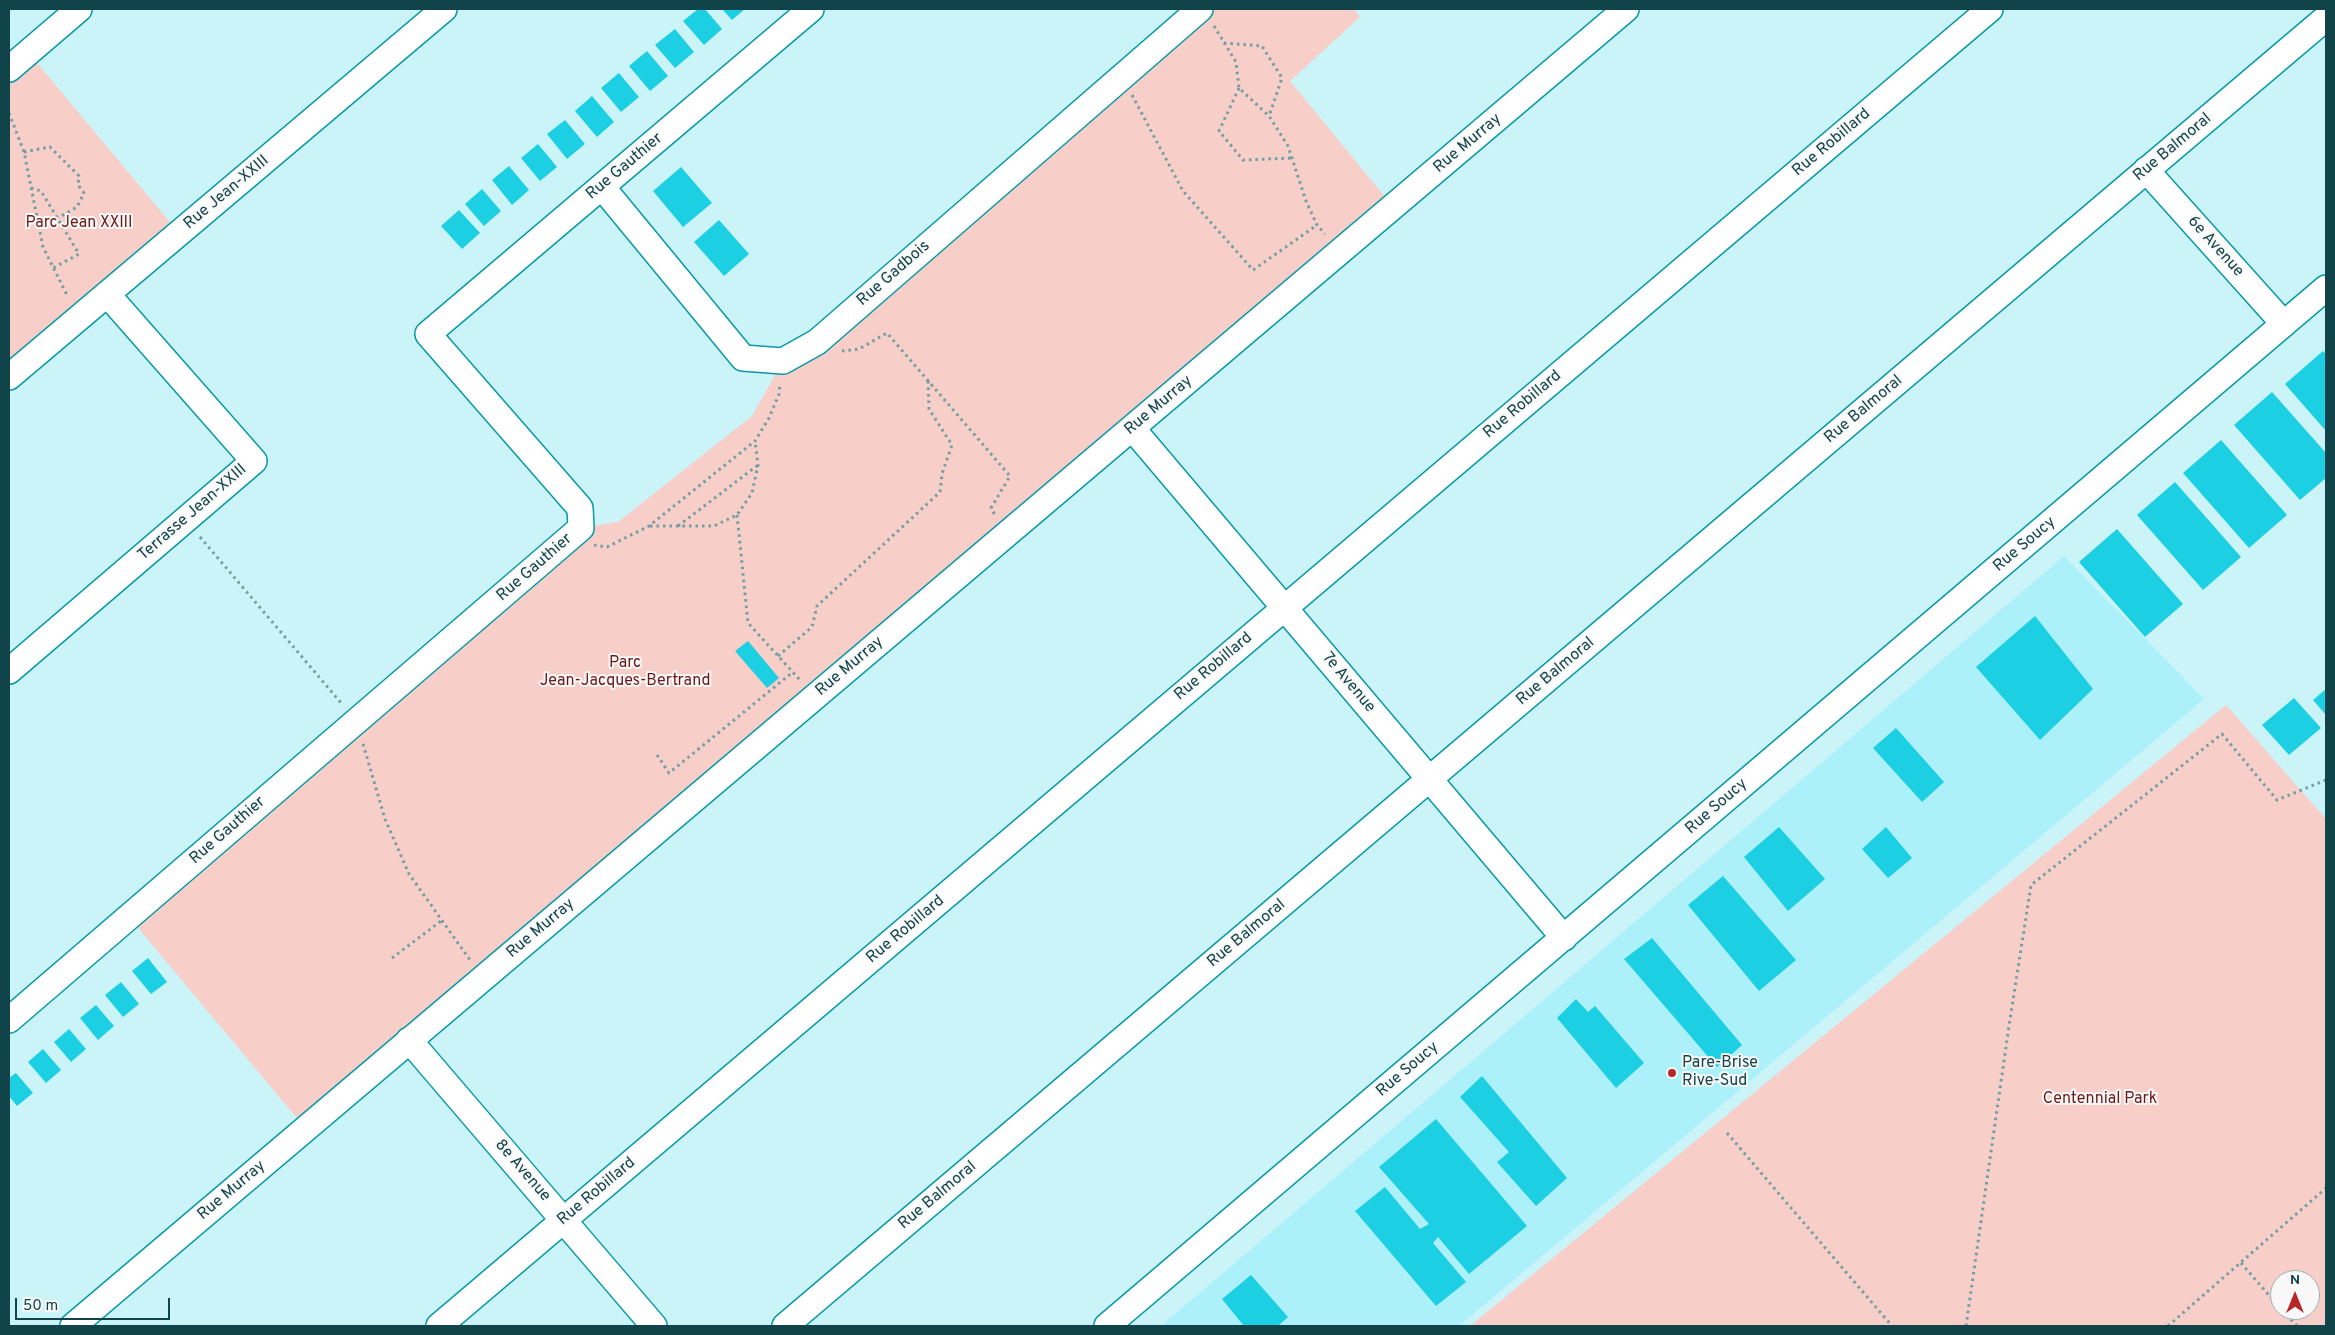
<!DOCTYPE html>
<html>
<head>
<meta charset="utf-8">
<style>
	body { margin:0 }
	#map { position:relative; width:2335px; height:1335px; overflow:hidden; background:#cbf4f9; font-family:Overpass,sans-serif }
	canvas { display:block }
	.frame { position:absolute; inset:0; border:10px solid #11444a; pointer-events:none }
	.north { position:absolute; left:2270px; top:1270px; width:50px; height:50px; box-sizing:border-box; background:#f8f8f8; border:1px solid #9cb0b2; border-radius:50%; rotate:0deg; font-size:14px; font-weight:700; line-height:20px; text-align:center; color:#11444a }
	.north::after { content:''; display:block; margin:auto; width:18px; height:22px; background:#b62726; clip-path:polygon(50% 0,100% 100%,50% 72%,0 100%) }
	.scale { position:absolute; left:15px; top:1298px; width:155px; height:22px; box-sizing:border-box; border:2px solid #11444a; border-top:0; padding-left:6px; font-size:15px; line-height:18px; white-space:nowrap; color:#11444a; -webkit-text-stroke:4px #f8f8f8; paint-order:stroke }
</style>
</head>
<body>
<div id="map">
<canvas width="2335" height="1335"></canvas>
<div class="frame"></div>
<div class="north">N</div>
<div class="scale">50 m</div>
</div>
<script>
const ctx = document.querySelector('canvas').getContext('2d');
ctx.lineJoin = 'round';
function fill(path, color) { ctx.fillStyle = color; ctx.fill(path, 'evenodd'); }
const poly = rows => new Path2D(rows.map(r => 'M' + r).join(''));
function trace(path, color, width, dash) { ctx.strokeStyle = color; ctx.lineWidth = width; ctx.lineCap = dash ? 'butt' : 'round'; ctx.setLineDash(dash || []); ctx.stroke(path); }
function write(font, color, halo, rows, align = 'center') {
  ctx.font = font + ' Overpass,sans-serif'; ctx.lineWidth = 4; ctx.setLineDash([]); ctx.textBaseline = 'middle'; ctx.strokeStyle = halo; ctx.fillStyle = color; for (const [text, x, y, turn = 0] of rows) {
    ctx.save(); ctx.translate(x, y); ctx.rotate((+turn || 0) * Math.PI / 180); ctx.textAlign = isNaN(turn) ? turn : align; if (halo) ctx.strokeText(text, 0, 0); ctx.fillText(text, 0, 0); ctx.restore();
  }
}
const built = poly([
	[2064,556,2204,699,1459,1326,1161,1326]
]);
const green = poly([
	[1202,9,1354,9,1360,17,1290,81,1390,203,306,1129,129,917,581,528,618,522,752,416,783,361],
	[28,52,179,233,9,377,9,69],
	[2226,705,2326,819,2326,1326,1470,1326],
	[2280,1280,2310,1280,2310,1310,2280,1310]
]);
const building = poly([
	[698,9,705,9,722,29,704,45,683,21],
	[722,9,745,9,732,20],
	[675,29,694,52,675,68,655,45],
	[647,51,668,76,650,91,629,66],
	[619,73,639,97,621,112,601,88],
	[592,96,614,122,597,137,575,111],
	[565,120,585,144,567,159,547,134],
	[538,144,557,167,540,181,521,158],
	[509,166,529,190,512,205,492,180],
	[681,167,712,203,683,227,653,191],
	[482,189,501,211,484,226,465,204],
	[459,210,480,233,462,249,441,226],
	[719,220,749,254,724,276,694,242],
	[2323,351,2326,354,2326,431,2285,384],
	[2272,392,2326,453,2326,478,2300,500,2234,425],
	[2221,440,2287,515,2249,548,2183,473],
	[2175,482,2241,557,2203,590,2137,515],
	[2117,529,2183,604,2145,637,2079,562],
	[2035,616,2093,689,2040,740,1976,667],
	[748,641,779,678,767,688,735,651],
	[2326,689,2326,715,2313,700],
	[2294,698,2321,728,2289,755,2262,725],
	[1896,728,1944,782,1922,802,1873,748],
	[1779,827,1825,879,1788,911,1744,857],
	[1886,827,1912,858,1888,878,1862,849],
	[1723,876,1796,960,1759,991,1688,905],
	[1652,938,1742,1045,1717,1067,1624,959],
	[148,958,167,982,151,994,132,971],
	[121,982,139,1004,123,1017,105,995],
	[1576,999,1588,1012,1595,1006,1644,1063,1616,1088,1557,1018],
	[96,1005,114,1026,98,1040,80,1018],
	[69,1029,86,1049,71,1062,54,1042],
	[43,1049,61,1070,46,1083,28,1062],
	[16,1073,33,1093,17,1106,9,1096,9,1078],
	[1482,1076,1567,1178,1536,1206,1497,1162,1509,1152,1460,1097],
	[1436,1119,1527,1226,1469,1274,1438,1237,1433,1243,1466,1282,1436,1306,1355,1211,1385,1187,1420,1229,1429,1224,1379,1167],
	[1251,1275,1288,1317,1278,1326,1244,1326,1222,1299]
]);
const path = poly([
	[1214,26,1236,62,1239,88,1269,116,1288,146,1306,201,1317,225,1325,234],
	[1224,43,1262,46,1282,78,1269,116],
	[1239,88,1219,131,1243,160,1292,158],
	[1132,95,1183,191,1253,270,1317,225],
	[9,113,24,152,43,247,68,297],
	[24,152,50,147,79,176,78,185,84,193,77,207,58,218],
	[31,188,41,191,79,254,53,268],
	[842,351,859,349,887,333,1010,476,991,508,995,515],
	[737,515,748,623,800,680],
	[650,526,714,526,737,515,752,493,758,465,755,441],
	[678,526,758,465],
	[200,537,342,704],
	[594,545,607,547,649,526,755,441,769,418,779,394,780,384],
	[778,656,812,627,817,606,940,492,942,474,952,445,929,409,928,380],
	[363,744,385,819,409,874,470,960],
	[657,755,669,773,793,672],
	[392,958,441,921],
	[1727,1133,1892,1326],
	[2241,1263,2280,1308],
	[2282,1310,2297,1326],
	[1966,1326,2009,1026,2031,885,2222,734,2277,800,2326,780],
	[2168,1326,2326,1188]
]);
const street = poly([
	[9,69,79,9],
	[2146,170,2284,324],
	[602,187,743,358,783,361,817,342,1200,9],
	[9,377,444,9],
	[1132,428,1564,938],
	[9,671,254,461,107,294],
	[9,1020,581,528,580,508,428,334,811,9],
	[409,1040,654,1326],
	[73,1326,1626,9],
	[439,1326,1990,9],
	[785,1326,2326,18],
	[1107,1326,2326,288]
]);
const markers = [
	[1672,1073,5,"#b62726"]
];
const streetNames = [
	["Rue Robillard",1832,143,-40],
	["Rue Murray",1468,144,-40],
	["Rue Balmoral",2173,148,-40],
	["Rue Gauthier",625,167,-40],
	["Rue Jean-XXIII",227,193,-40],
	["6e Avenue",2215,247,48],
	["Rue Gadbois",894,274,-41],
	["Rue Robillard",1523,405,-40],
	["Rue Murray",1159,406,-40],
	["Rue Balmoral",1864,410,-40],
	["Terrasse Jean-XXIII",193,513,-41],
	["Rue Soucy",2025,545,-40],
	["Rue Gauthier",535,568,-41],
	["Rue Murray",850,667,-40],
	["Rue Robillard",1214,667,-40],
	["Rue Balmoral",1556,672,-40],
	["7e Avenue",1348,683,50],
	["Rue Soucy",1717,807,-41],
	["Rue Gauthier",228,831,-41],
	["Rue Murray",541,929,-40],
	["Rue Robillard",906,930,-40],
	["Rue Balmoral",1247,934,-40],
	["Rue Soucy",1408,1070,-40],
	["8e Avenue",522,1171,49],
	["Rue Murray",232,1191,-40],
	["Rue Robillard",597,1192,-40],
	["Rue Balmoral",938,1196,-40]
];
const parkNames = [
	["Parc Jean XXIII",79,224],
	["Parc",625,664],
	["Jean-Jacques-Bertrand",625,682],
	["Centennial Park",2100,1100]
];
const poiNames = [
	["Pare-Brise",1682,1064],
	["Rive-Sud",1682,1082]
];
fill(built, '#acf0fa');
fill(green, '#f8cec9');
fill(building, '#1dcfe2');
trace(street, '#0899a7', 28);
trace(path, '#709ea3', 3, [2.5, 4]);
trace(street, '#fff', 25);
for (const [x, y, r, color] of markers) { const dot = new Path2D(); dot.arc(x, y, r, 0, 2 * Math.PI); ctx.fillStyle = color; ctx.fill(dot); trace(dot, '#f8f8f8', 2); }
write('16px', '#11444a', '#f8f8f8', streetNames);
write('16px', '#6b1917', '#f8f8f8', parkNames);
write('16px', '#11444a', '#f8f8f8', poiNames, 'left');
</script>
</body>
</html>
